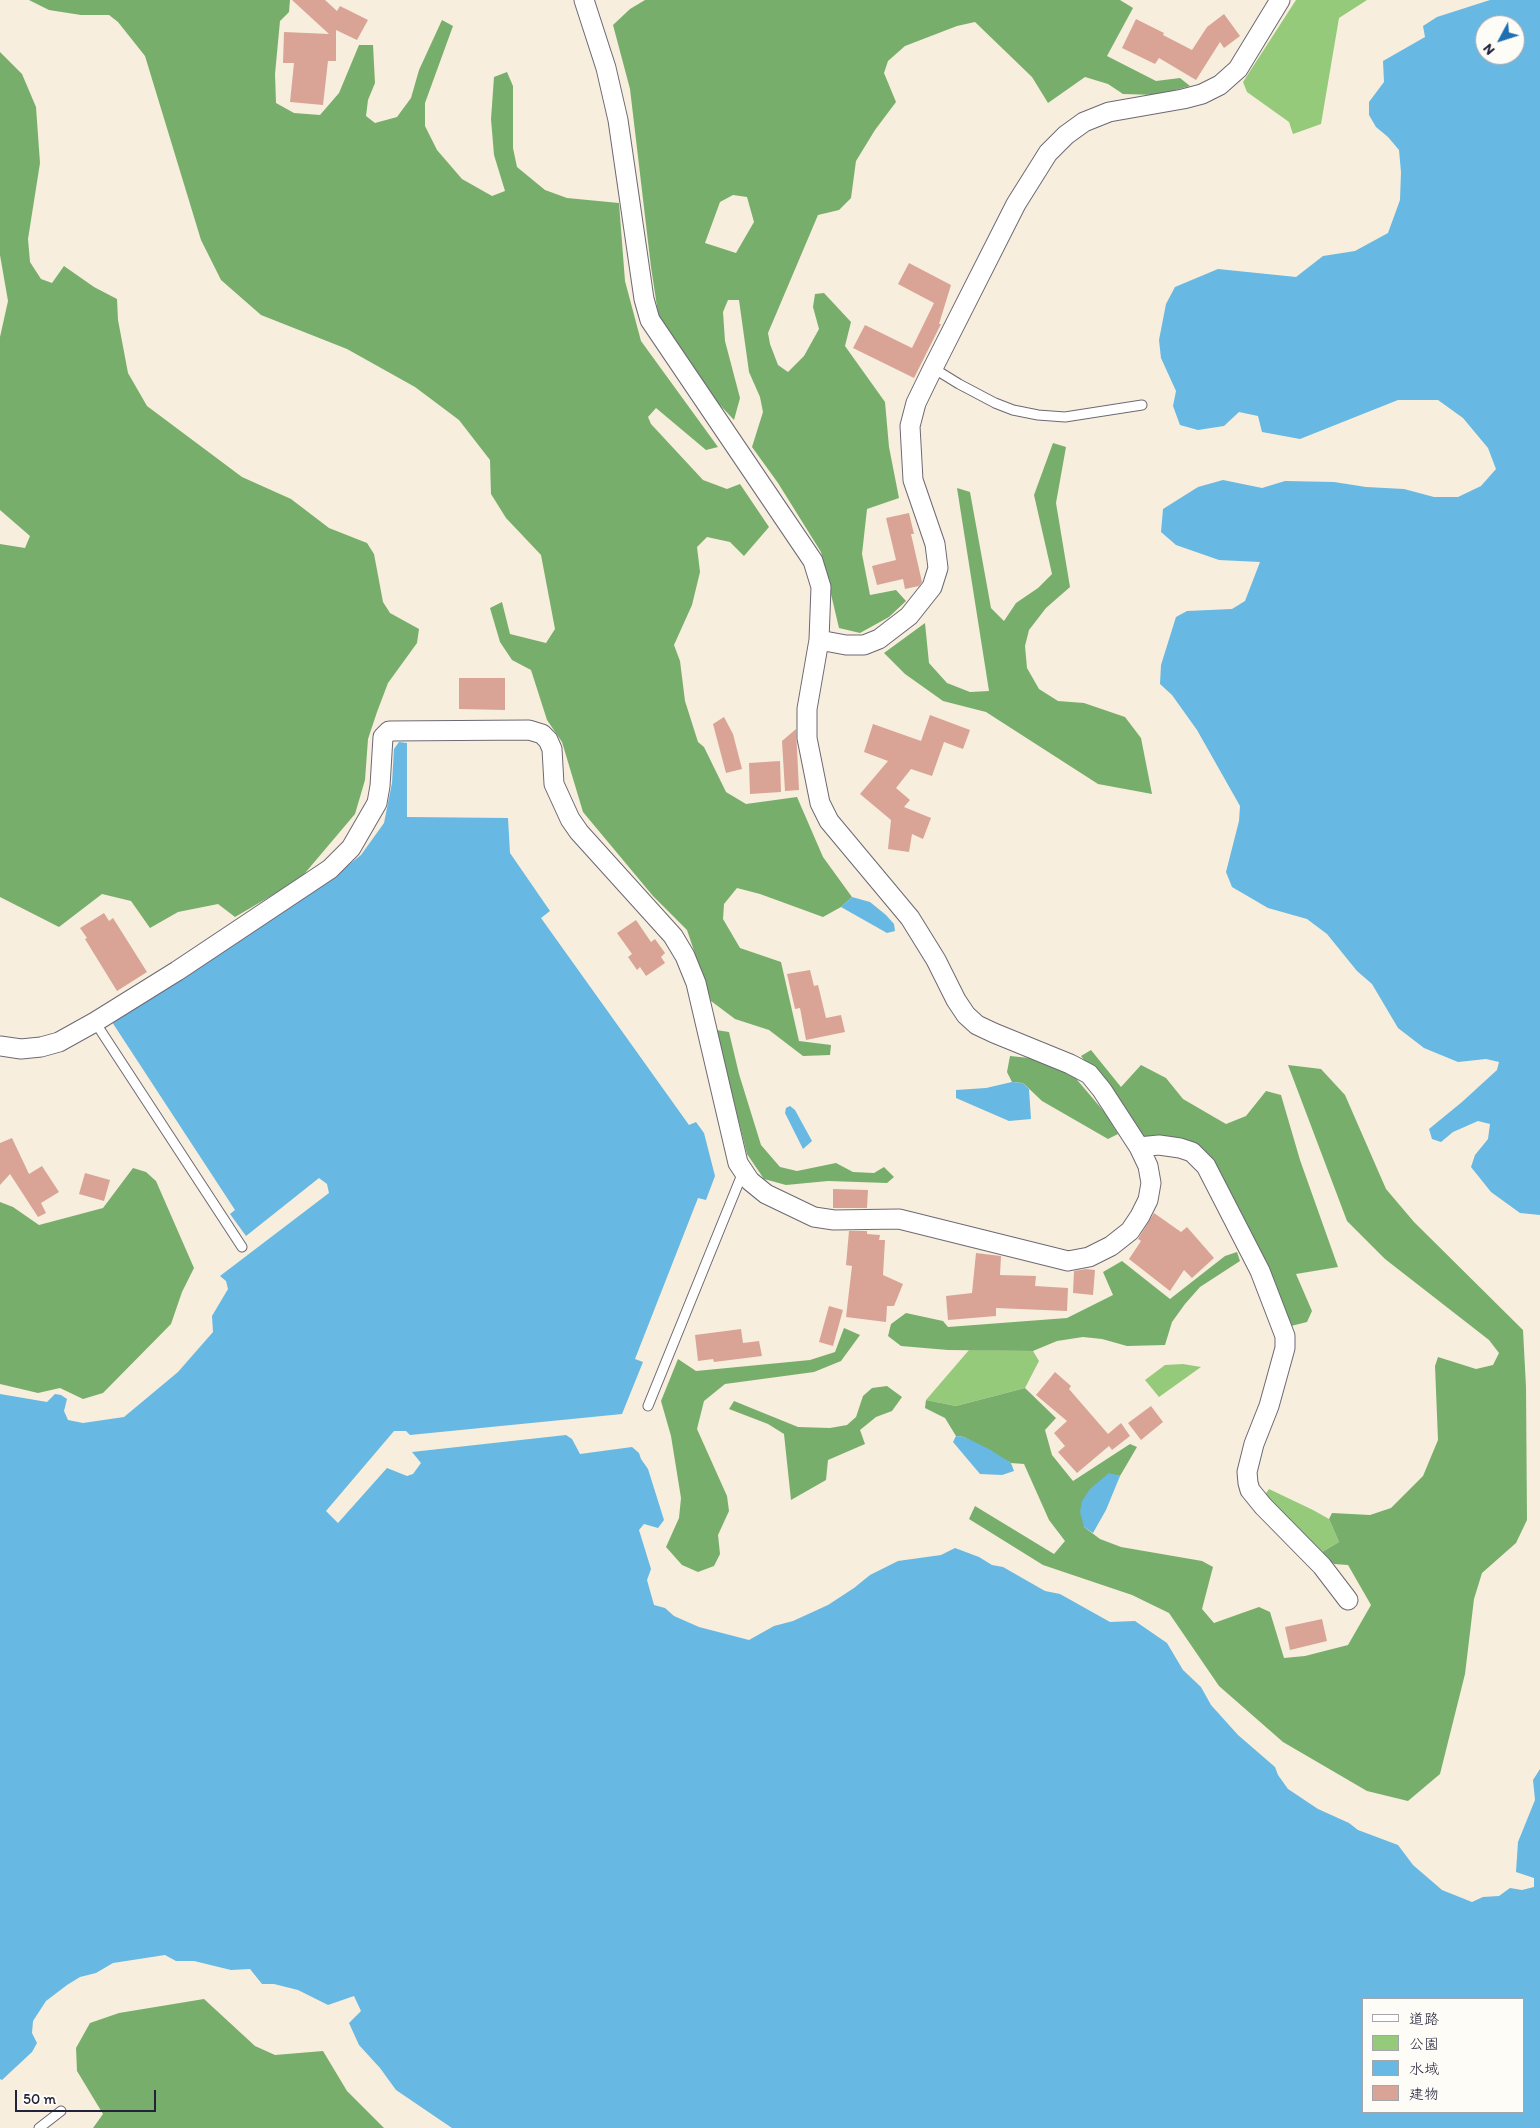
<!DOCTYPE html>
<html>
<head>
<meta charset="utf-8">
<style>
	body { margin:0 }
	#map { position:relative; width:1540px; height:2128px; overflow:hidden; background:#f7eedd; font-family:Itim,"Klee One",sans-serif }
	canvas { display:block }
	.legend { position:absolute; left:1362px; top:1998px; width:162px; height:115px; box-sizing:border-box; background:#fdfcf7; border:1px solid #a5a5ac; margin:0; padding:6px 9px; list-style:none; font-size:15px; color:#22223b }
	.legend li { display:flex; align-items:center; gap:10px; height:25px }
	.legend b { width:25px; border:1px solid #a5a5ac }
	.north { position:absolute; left:1475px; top:15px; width:50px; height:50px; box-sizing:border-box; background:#fdfcf7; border:1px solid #a5a5ac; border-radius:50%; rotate:230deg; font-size:14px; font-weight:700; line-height:20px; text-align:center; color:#22223b }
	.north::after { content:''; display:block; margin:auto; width:18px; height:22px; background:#1f6fb2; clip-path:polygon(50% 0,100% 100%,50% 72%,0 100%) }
	.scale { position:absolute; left:15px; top:2090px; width:141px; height:22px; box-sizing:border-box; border:2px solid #22223b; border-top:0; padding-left:6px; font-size:15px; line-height:18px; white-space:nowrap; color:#22223b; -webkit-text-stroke:4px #fdfcf7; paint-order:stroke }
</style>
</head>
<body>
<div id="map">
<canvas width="1540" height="2128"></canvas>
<ul class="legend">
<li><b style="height:6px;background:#fff"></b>道路</li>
<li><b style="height:14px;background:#96ca7b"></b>公園</li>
<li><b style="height:14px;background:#67b8e2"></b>水域</li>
<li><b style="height:14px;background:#d9a495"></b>建物</li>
</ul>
<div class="north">N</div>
<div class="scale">50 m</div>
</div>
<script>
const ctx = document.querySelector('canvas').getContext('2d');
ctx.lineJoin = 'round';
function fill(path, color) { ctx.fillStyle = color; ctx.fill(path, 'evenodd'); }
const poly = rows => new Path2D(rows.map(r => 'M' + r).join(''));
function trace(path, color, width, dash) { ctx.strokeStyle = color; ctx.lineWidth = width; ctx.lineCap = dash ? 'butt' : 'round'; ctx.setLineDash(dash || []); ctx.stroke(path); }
const green = poly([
	[1296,0,1367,0,1339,18,1321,124,1293,134,1289,122,1247,92,1243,82],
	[969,1350,1033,1351,1039,1361,1025,1388,956,1406,926,1400],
	[1183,1364,1201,1367,1159,1397,1145,1380,1165,1365],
	[1269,1489,1313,1510,1329,1519,1339,1542,1322,1552,1264,1496]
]);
const forest = poly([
	[29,0,290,0,289,12,280,21,275,74,276,103,294,113,320,115,339,93,359,45,373,45,375,83,368,100,366,116,375,123,397,117,411,98,419,70,442,20,453,26,425,103,425,126,437,150,462,179,492,196,505,191,494,155,491,119,494,77,507,72,513,86,513,148,517,167,545,190,567,198,619,203,625,281,641,341,718,447,706,450,656,408,648,417,651,424,703,480,727,489,740,484,769,527,744,556,730,542,707,537,697,547,700,572,692,605,674,645,680,661,685,701,698,742,704,747,726,792,746,804,797,797,823,857,852,897,841,907,823,917,760,894,737,888,724,904,723,919,740,948,781,962,799,1041,831,1045,830,1055,803,1056,769,1030,735,1019,711,1001,687,930,653,896,583,812,562,742,547,720,531,670,512,660,500,642,490,608,502,602,510,634,546,643,555,629,541,555,506,518,491,494,490,460,459,420,415,387,347,349,261,315,221,280,201,240,145,56,118,22,109,15,81,15,49,10],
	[645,0,1120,0,1133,8,1107,56,1156,81,1180,78,1190,86,1157,95,1123,94,1108,84,1085,77,1048,103,1032,77,975,22,957,26,905,46,888,61,884,73,896,102,875,130,856,161,851,198,839,210,818,215,768,333,770,344,778,365,788,372,804,356,819,329,813,307,815,294,824,293,851,322,845,346,885,402,889,447,899,498,867,509,862,554,870,595,896,590,906,601,889,617,860,633,839,628,821,552,778,483,752,447,763,412,760,397,749,372,739,300,728,300,723,312,725,341,740,398,734,420,719,404,659,320,651,267,630,89,613,25,630,9],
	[733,195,747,197,754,222,736,253,705,243,720,202],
	[0,52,22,74,36,107,40,163,28,239,30,262,41,279,52,283,64,266,94,287,117,299,118,320,128,373,147,406,242,477,291,499,329,528,367,543,374,554,383,602,390,613,419,629,417,643,388,683,377,712,368,739,365,780,355,814,300,879,235,917,218,904,178,912,150,928,131,901,102,894,59,927,0,897,0,544,25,548,30,536,0,510,0,337,8,301,0,255],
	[1053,443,1066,447,1056,503,1070,587,1046,608,1029,630,1025,646,1027,668,1039,689,1058,701,1084,703,1125,717,1141,738,1152,794,1098,784,986,712,943,701,905,674,884,653,925,623,929,663,947,683,970,692,989,691,957,488,970,492,991,608,1004,621,1016,603,1038,588,1052,574,1034,495],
	[716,1030,729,1032,739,1074,761,1145,780,1167,797,1171,836,1163,853,1172,874,1173,884,1167,894,1177,887,1183,828,1181,786,1185,764,1179,747,1154],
	[1091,1050,1121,1087,1141,1065,1166,1078,1183,1099,1226,1124,1246,1116,1266,1091,1281,1095,1300,1160,1338,1267,1296,1274,1312,1311,1307,1322,1291,1326,1219,1170,1208,1155,1171,1138,1142,1136,1081,1056],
	[1010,1056,1039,1059,1073,1075,1106,1114,1118,1134,1108,1139,1042,1101,1023,1083,1012,1082,1007,1072],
	[1288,1065,1321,1069,1345,1095,1386,1189,1414,1222,1523,1330,1526,1387,1527,1520,1516,1543,1482,1573,1474,1599,1465,1674,1440,1774,1408,1801,1367,1791,1283,1742,1219,1686,1169,1613,1132,1595,1043,1565,969,1519,975,1506,1054,1554,1065,1541,1049,1520,1024,1464,1011,1463,964,1437,956,1436,945,1418,925,1408,926,1400,956,1406,1025,1388,1056,1418,1045,1430,1052,1455,1073,1481,1130,1444,1137,1447,1120,1476,1109,1474,1084,1527,1100,1539,1121,1547,1202,1561,1213,1567,1202,1609,1214,1623,1259,1607,1270,1612,1284,1658,1305,1656,1348,1645,1371,1605,1348,1565,1334,1564,1322,1552,1339,1542,1329,1519,1332,1513,1370,1515,1391,1508,1423,1476,1438,1440,1435,1366,1438,1357,1476,1369,1493,1365,1499,1353,1489,1340,1385,1259,1347,1221],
	[133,1168,146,1172,156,1181,194,1268,182,1292,171,1324,103,1393,83,1399,60,1388,38,1393,0,1384,0,1202,13,1207,39,1225,103,1208],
	[1237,1252,1240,1261,1200,1287,1185,1304,1172,1322,1165,1345,1127,1346,1102,1339,1083,1337,1057,1341,1033,1351,948,1350,901,1346,888,1336,891,1324,906,1313,943,1321,948,1327,1067,1318,1113,1295,1103,1272,1122,1261,1170,1299,1225,1256],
	[844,1328,860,1335,841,1361,814,1372,725,1384,704,1401,697,1429,727,1496,729,1511,718,1535,720,1554,714,1566,698,1572,682,1565,666,1547,679,1518,681,1498,671,1436,661,1401,678,1359,696,1371,810,1360,835,1352],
	[887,1386,902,1397,892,1411,876,1417,860,1430,865,1444,828,1460,826,1480,791,1500,784,1434,768,1424,729,1409,734,1401,798,1427,830,1428,847,1425,856,1417,863,1396,872,1388],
	[204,1999,255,2046,275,2055,323,2051,347,2091,384,2128,93,2128,103,2114,77,2071,76,2048,90,2023,119,2013]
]);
const water = poly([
	[1490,0,1540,0,1540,1215,1520,1213,1491,1192,1471,1167,1475,1155,1488,1139,1490,1124,1478,1121,1453,1132,1441,1142,1432,1139,1429,1129,1462,1102,1497,1070,1499,1062,1486,1059,1458,1062,1424,1048,1398,1028,1372,984,1357,971,1327,934,1307,919,1268,908,1232,887,1226,872,1239,821,1240,806,1197,730,1172,695,1160,684,1161,665,1176,617,1187,611,1232,609,1245,601,1260,562,1219,560,1176,545,1161,532,1163,509,1198,487,1223,480,1262,488,1285,481,1334,482,1366,487,1404,489,1434,497,1458,497,1481,486,1496,469,1488,448,1463,418,1438,400,1398,400,1300,439,1262,432,1258,416,1239,412,1224,426,1198,430,1180,425,1173,406,1176,391,1161,358,1159,340,1166,304,1175,287,1218,269,1296,277,1323,256,1355,251,1388,233,1400,200,1401,172,1399,150,1388,137,1376,127,1369,115,1369,102,1384,82,1383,61,1425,37,1423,26,1437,17],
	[1485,25,1515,25,1515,55,1485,55],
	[399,742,407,743,407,817,508,818,510,853,550,911,541,918,689,1125,696,1122,704,1133,715,1176,706,1200,698,1198,635,1359,643,1362,622,1414,410,1435,406,1431,394,1431,326,1511,338,1523,387,1468,407,1476,413,1474,421,1463,412,1452,566,1435,572,1439,580,1454,632,1447,639,1453,641,1459,648,1469,664,1520,658,1528,644,1524,639,1530,651,1569,647,1580,654,1605,665,1608,674,1616,699,1627,749,1640,774,1626,793,1621,828,1605,854,1588,870,1575,898,1561,941,1555,955,1548,979,1557,992,1565,1003,1567,1045,1591,1060,1594,1110,1622,1135,1621,1167,1643,1183,1670,1201,1687,1211,1705,1238,1735,1275,1767,1278,1775,1288,1789,1318,1809,1349,1823,1358,1830,1398,1845,1413,1865,1442,1890,1472,1902,1483,1897,1499,1896,1510,1888,1522,1890,1534,1887,1534,1878,1516,1872,1518,1842,1535,1800,1533,1780,1540,1769,1540,2128,452,2128,396,2090,380,2068,359,2045,349,2023,361,2011,354,1996,328,2005,298,1990,274,1984,262,1984,250,1969,231,1970,194,1961,176,1961,165,1955,113,1963,96,1973,80,1977,67,1985,46,2001,33,2021,32,2033,37,2043,32,2052,2,2080,0,2079,0,1394,47,1402,55,1394,61,1395,67,1399,64,1411,68,1420,83,1423,124,1417,178,1372,213,1332,212,1316,228,1289,226,1281,220,1276,329,1193,327,1184,319,1178,246,1236,230,1214,235,1210,112,1022,332,878,361,855,384,823,392,783,394,749],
	[1364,1999,1524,1999,1524,2112,1364,2112],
	[852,897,870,902,886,915,894,924,895,931,887,933,841,907],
	[1012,1082,1023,1083,1029,1089,1031,1119,1009,1121,956,1098,956,1090,986,1088],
	[790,1106,795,1110,812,1141,803,1149,785,1113,786,1108],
	[956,1436,964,1437,989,1449,1011,1463,1014,1471,1002,1475,980,1474,953,1442],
	[1109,1473,1120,1476,1106,1510,1093,1533,1084,1527,1080,1512,1082,1501,1090,1489]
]);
const building = poly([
	[292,0,325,0,337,11,340,6,368,20,357,40,336,30,336,61,328,61,323,105,290,102,294,63,283,63,284,32,329,34],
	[1224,14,1240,36,1224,48,1220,42,1196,80,1159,58,1155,64,1122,48,1136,19,1164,33,1163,35,1192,50,1207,27],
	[909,263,951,285,939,324,941,324,914,378,853,348,865,325,912,348,934,303,898,284],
	[909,513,914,534,911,534,922,582,919,586,905,589,903,579,877,585,872,566,896,560,886,518],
	[459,678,505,678,505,710,459,709],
	[930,715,970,730,963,749,944,742,932,776,911,769,896,788,910,800,904,807,931,818,923,839,912,834,909,852,888,849,891,820,860,794,888,761,864,752,873,724,921,741],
	[724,717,733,734,742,769,726,773,713,724],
	[796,729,799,790,785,791,782,741],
	[780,761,781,792,750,794,749,763],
	[104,913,109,921,113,918,147,972,117,991,85,939,87,938,80,928],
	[636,920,651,942,655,939,665,953,661,957,665,963,646,976,640,967,637,970,628,957,632,954,617,933],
	[810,970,814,986,818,985,826,1018,841,1015,845,1032,806,1040,800,1008,795,1009,787,974],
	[12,1138,29,1174,42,1166,59,1192,41,1203,46,1213,38,1217,10,1174,0,1185,0,1143],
	[85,1173,110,1180,104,1201,79,1194],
	[833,1189,868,1190,867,1208,833,1208],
	[1154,1213,1181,1232,1187,1227,1214,1258,1192,1278,1184,1270,1170,1291,1129,1259,1141,1241,1138,1239],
	[849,1231,867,1231,867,1234,880,1235,879,1240,885,1240,883,1275,903,1284,894,1306,887,1306,886,1322,846,1317,852,1266,846,1265],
	[976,1253,1001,1256,1000,1275,1036,1276,1035,1286,1068,1288,1067,1311,996,1308,996,1316,948,1320,946,1296,972,1293],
	[1086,1269,1095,1270,1093,1295,1073,1293,1074,1271],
	[829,1306,843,1310,833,1346,819,1342],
	[741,1329,743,1343,759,1341,762,1356,714,1362,713,1359,698,1361,695,1335],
	[1055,1372,1071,1386,1069,1389,1108,1434,1121,1423,1130,1436,1112,1450,1109,1446,1077,1473,1058,1452,1065,1446,1054,1433,1067,1421,1036,1395],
	[1151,1406,1163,1422,1141,1440,1128,1423],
	[1322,1619,1327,1641,1290,1650,1285,1627]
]);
const lane = poly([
	[933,368,959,384,995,403,1013,410,1038,415,1065,417,1142,405],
	[95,1022,242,1247],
	[648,1406,743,1172],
	[39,2128,61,2111]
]);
const street = poly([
	[819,640,846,645,864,645,879,639,909,616,932,587,938,568,935,544,913,480,910,426,916,403,933,368,1016,204,1048,153,1066,135,1084,122,1109,112,1183,99,1202,94,1220,85,1238,69,1280,0],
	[0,1046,21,1049,41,1047,59,1042,95,1022,177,971,330,869,351,848,377,803,380,786,383,737,389,731,529,730,542,734,548,740,552,749,554,784,570,819,579,832,673,936,685,956,696,983,738,1163,750,1181,766,1194,814,1217,834,1220,899,1219,1068,1261,1089,1257,1111,1246,1130,1231,1140,1216,1148,1200,1151,1183,1148,1166,1139,1147,1102,1090,1089,1074,1070,1064,994,1033,977,1025,966,1015,956,1000,936,960,910,918,829,821,820,803,807,738,807,709,819,640,821,587,813,561,650,320,644,299,618,120,606,68,584,0],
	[1139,1147,1159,1145,1180,1148,1192,1152,1206,1166,1260,1271,1285,1336,1285,1348,1269,1406,1254,1444,1247,1472,1248,1483,1250,1490,1263,1506,1322,1566,1348,1600]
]);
fill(green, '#96ca7b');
fill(forest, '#78ae6b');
fill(water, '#67b8e2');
fill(building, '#d9a495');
trace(lane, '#6d6974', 11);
trace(street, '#6d6974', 21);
trace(lane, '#fff', 9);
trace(street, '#fff', 19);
</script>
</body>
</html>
